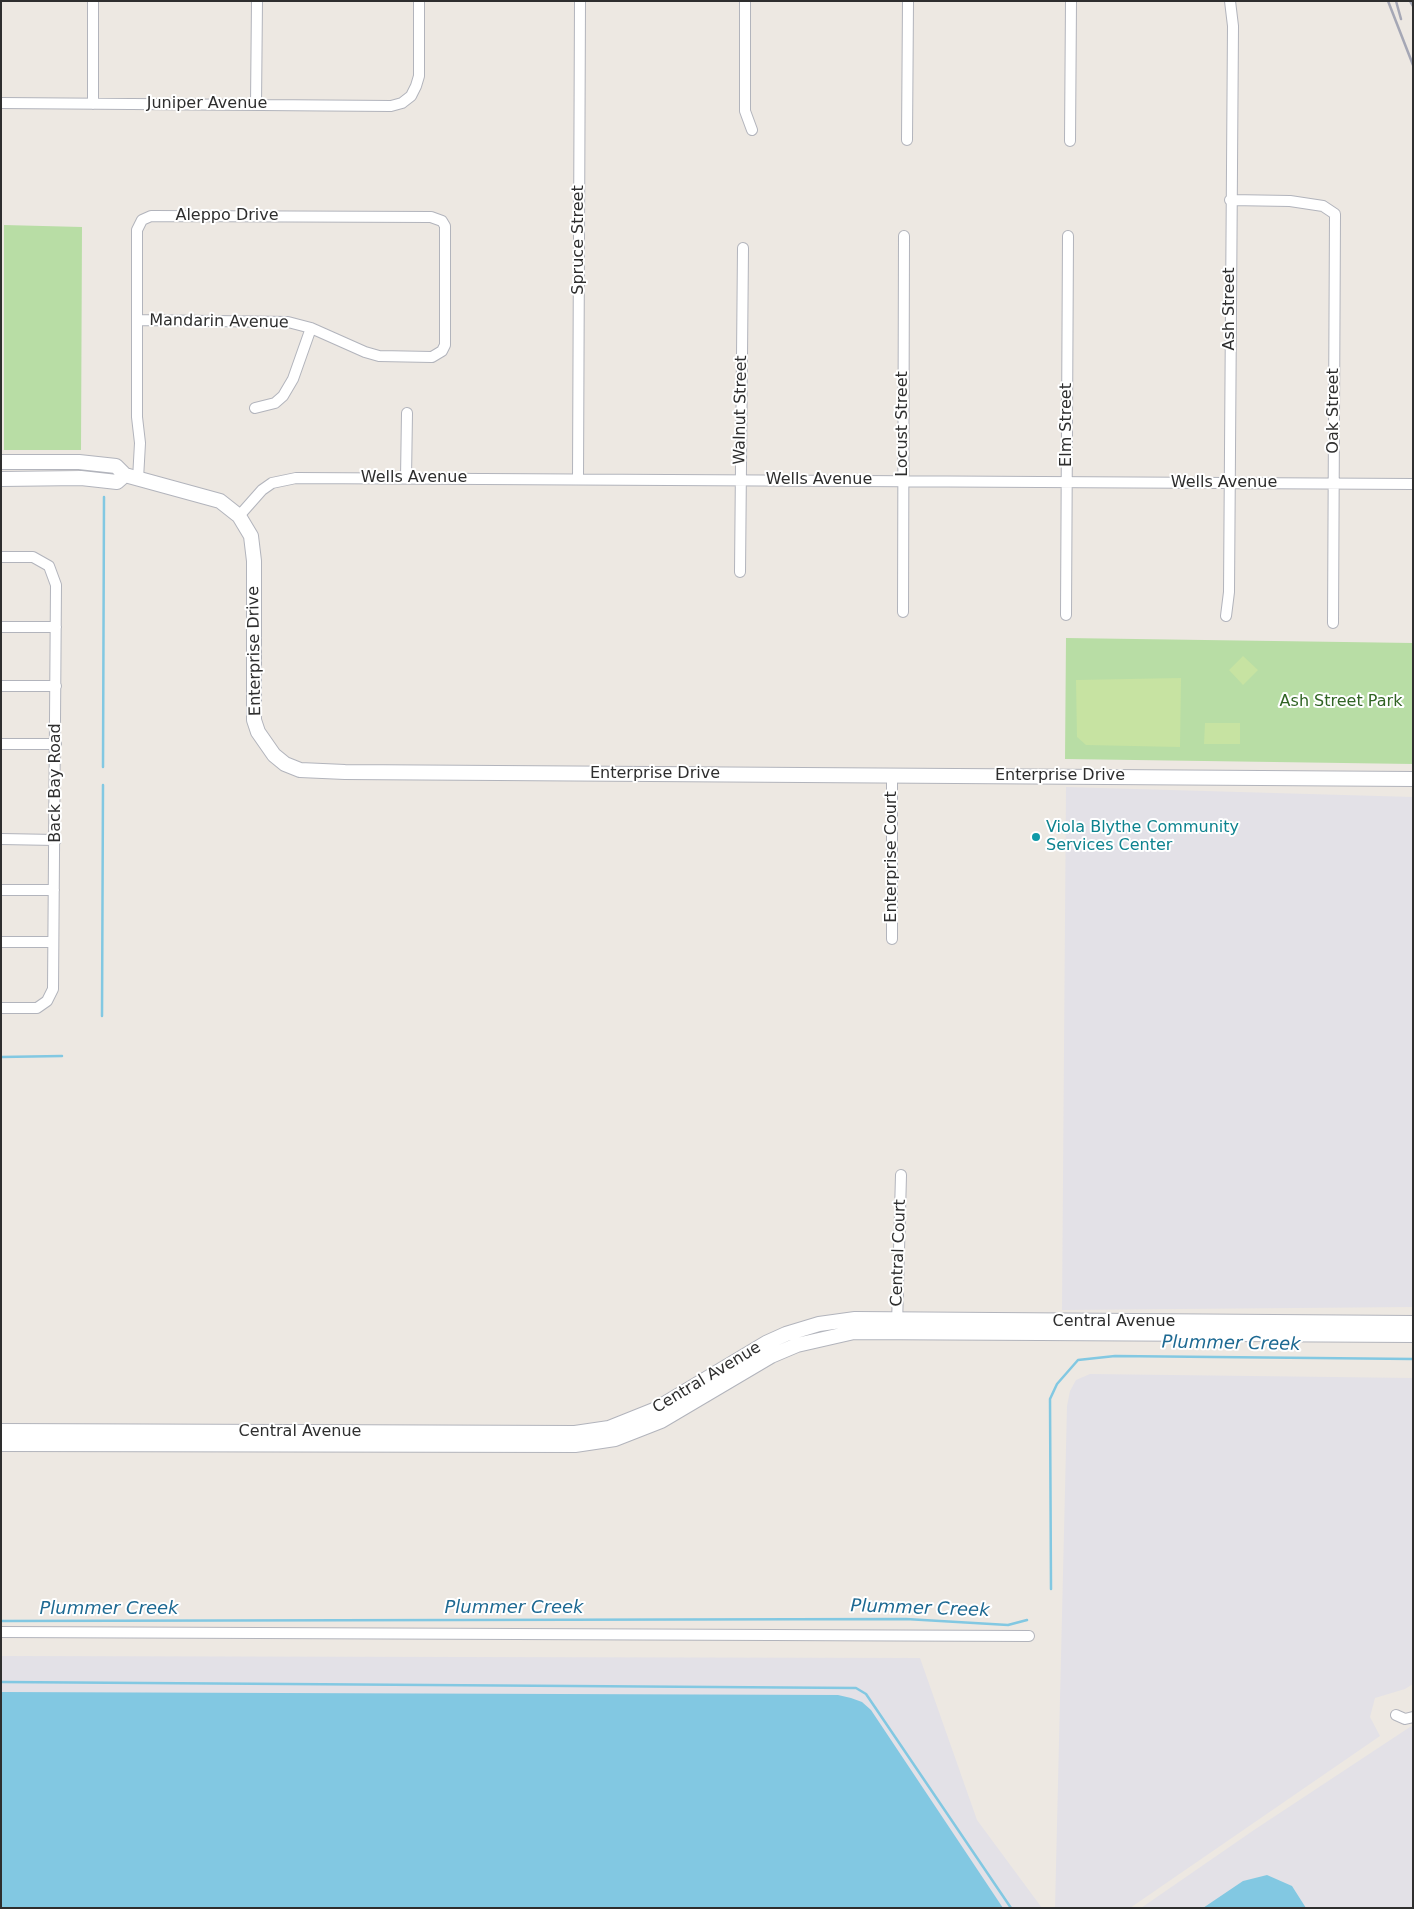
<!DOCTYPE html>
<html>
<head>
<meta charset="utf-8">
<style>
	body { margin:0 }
	#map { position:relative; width:1414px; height:1909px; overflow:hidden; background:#ede8e2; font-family:"DejaVu Sans",sans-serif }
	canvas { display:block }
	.frame { position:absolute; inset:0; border:2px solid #2e2e2e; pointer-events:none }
</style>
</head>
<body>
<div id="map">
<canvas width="1414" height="1909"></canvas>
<div class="frame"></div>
</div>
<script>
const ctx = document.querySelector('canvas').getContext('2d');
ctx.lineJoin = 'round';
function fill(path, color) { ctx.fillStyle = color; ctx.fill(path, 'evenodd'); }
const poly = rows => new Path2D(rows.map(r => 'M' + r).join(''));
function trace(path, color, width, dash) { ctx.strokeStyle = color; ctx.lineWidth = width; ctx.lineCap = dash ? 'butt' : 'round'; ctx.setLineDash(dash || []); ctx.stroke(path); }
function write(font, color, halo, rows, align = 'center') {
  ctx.font = font + ' "DejaVu Sans",sans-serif'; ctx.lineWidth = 4; ctx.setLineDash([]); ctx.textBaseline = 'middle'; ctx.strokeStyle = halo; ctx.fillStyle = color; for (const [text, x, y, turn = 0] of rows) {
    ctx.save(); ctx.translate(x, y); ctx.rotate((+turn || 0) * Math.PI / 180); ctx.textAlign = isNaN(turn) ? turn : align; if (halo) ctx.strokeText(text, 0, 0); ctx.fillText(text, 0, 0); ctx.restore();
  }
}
const industrial = poly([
	[1066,787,1413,797,1413,1307,1062,1310],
	[1090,1374,1413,1378,1413,1684,1405,1689,1375,1698,1370,1717,1380,1736,1130,1908,1055,1908,1067,1406,1070,1391,1076,1380],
	[1,1656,920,1658,977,1820,1042,1908,1,1908],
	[1413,1725,1413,1908,1141,1908,1254,1830]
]);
const green = poly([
	[4,225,82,227,81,450,4,450],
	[1066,638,1413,643,1413,764,1065,759]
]);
const pitch = poly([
	[1243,656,1258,670,1243,685,1229,670],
	[1181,678,1180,747,1086,745,1077,737,1076,680],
	[1205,723,1240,723,1240,744,1204,744]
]);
const water = poly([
	[1,1692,838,1695,851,1698,862,1702,871,1710,1003,1908,1,1908],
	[1267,1875,1292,1886,1306,1908,1203,1908,1243,1881]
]);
const stream = poly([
	[103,767,104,497],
	[102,1016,103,785],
	[1,1057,62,1056],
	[1051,1589,1050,1399,1057,1384,1078,1360,1115,1356,1413,1359],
	[1,1621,906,1619,1008,1625,1027,1620],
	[1,1682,856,1688,866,1694,1011,1908]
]);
const street = poly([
	[745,1,745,111,752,130],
	[1,103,391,106,402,103,411,96,416,86,419,76,419,1],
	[93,104,93,1],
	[256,104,257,1],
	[907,140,908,1],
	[1070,141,1071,1],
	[1230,200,1290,201,1323,206,1335,214,1333,623],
	[137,320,288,322,311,328,365,352,379,356,432,357,442,351,445,345,445,226,442,221,431,217,151,216,142,220,137,230,137,417,140,443,138,479],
	[255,408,275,403,283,396,293,379,311,328],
	[406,478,407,413],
	[578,479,580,1],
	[239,516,262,490,272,483,296,478,1413,484],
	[1,557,33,557,49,566,56,585,53,989,47,1001,37,1008,1,1008],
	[740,572,743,248],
	[903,612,904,236],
	[1066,615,1068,236],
	[1226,616,1229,592,1233,26,1230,1],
	[1,627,56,627],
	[1,686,56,686],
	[1,744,56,744],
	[1,839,56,840],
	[1,890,54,890],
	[892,939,892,775],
	[1,942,53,942],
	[897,1325,901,1175],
	[1,1632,1029,1636],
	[1396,1715,1405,1719,1413,1717]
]);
const secondary = poly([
	[1,462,79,462,116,466,125,475,220,501,239,516,251,536,254,561,254,720,258,732,274,755,285,764,300,770,345,772,1413,779],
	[1,479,81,478,117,482,125,475],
	[1,1431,575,1433,609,1428,654,1410,766,1343,786,1334,819,1324,855,1319,1413,1323],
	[1,1444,575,1445,615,1439,661,1421,771,1356,797,1345,854,1332,1413,1335]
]);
const rail = poly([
	[1388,1,1413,65],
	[1396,1,1401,19],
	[1410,1,1413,6]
]);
const markers = [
	[1036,837,5,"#0f9aa8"]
];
const streetNames = [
	["Juniper Avenue",207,104],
	["Aleppo Drive",227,216],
	["Spruce Street",579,240,-90],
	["Ash Street",1230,309,-90],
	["Mandarin Avenue",219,322,1],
	["Walnut Street",741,410,-89],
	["Oak Street",1334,411,-90],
	["Locust Street",903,424,-90],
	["Elm Street",1067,425,-90],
	["Wells Avenue",414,478],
	["Wells Avenue",819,480],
	["Wells Avenue",1224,483],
	["Enterprise Drive",255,651,-91],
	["Enterprise Drive",655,774],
	["Enterprise Drive",1060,776],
	["Back Bay Road",56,783,-90],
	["Enterprise Court",892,857,-90],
	["Central Court",899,1253,-88],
	["Central Avenue",1114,1322],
	["Central Avenue",707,1378,-31],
	["Central Avenue",300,1432]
];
const parkNames = [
	["Ash Street Park",1341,702]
];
const cultureNames = [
	["Viola Blythe Community",1046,828],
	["Services Center",1046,846]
];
const waterNames = [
	["Plummer Creek",1231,1344,1],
	["Plummer Creek",514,1608],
	["Plummer Creek",109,1609],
	["Plummer Creek",920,1609,2]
];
fill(industrial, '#e3e1e7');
fill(green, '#b8dda5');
fill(pitch, '#c7e3a2');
fill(water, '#82c8e2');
trace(stream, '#82c8e2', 2.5);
trace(street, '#b2b4bc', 12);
trace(secondary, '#b2b4bc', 16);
trace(street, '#fff', 10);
trace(secondary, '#fff', 14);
trace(rail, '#a5a7b5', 2.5);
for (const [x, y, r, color] of markers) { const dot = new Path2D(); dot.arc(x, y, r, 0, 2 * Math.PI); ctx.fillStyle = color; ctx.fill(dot); trace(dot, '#fff', 2); }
write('16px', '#2e2e2e', '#fff', streetNames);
write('16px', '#316424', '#fff', parkNames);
write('16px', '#0d838f', '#fff', cultureNames, 'left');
write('italic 18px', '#1d6992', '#fff', waterNames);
</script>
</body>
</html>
